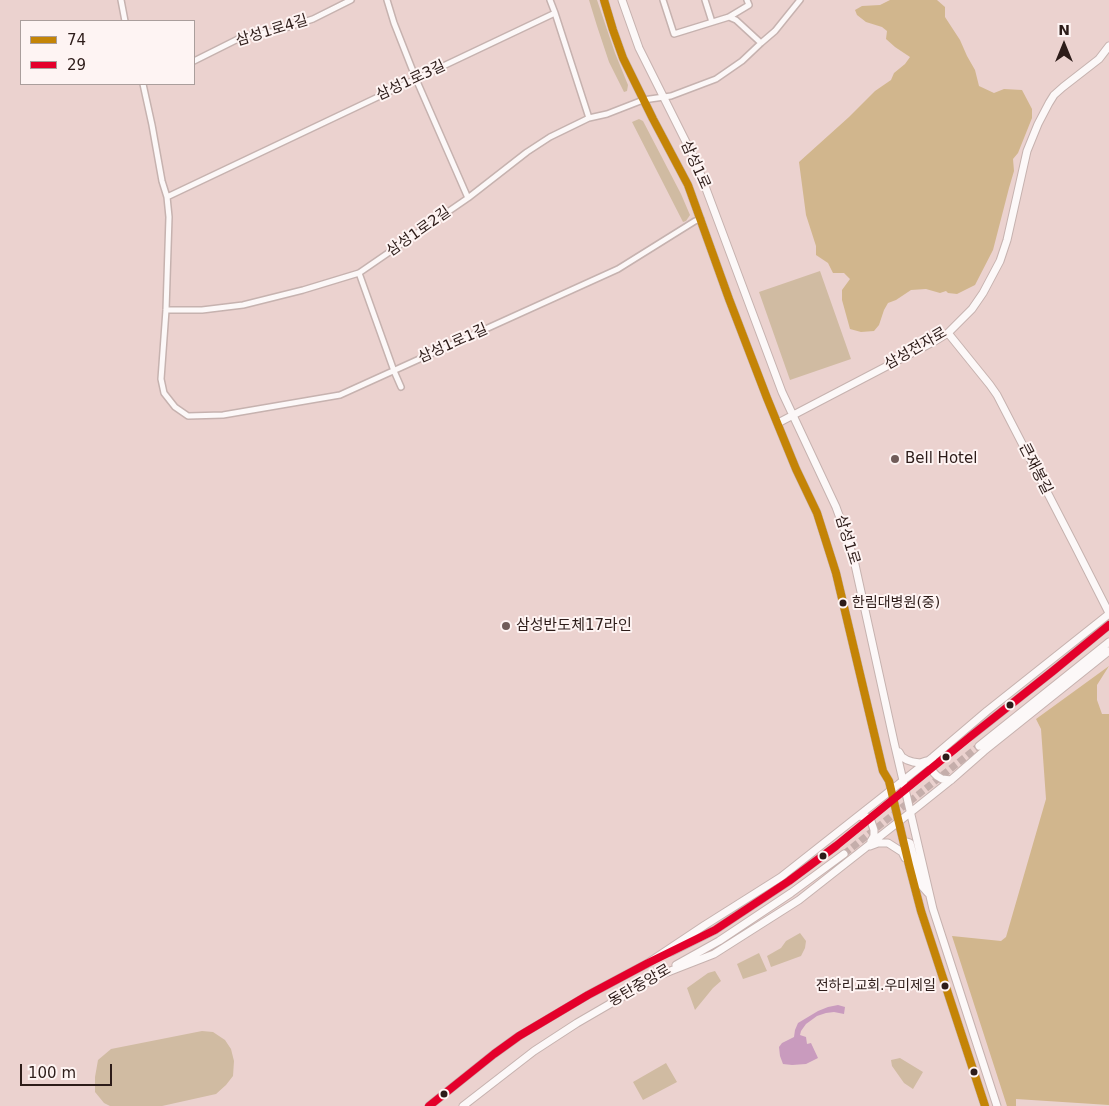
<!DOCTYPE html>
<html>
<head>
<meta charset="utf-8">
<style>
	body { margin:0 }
	#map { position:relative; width:1109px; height:1106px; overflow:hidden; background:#ebd2cf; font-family:"DejaVu Sans",sans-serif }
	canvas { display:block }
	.legend { position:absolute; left:20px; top:20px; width:175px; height:65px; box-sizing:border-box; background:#fef4f3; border:1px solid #aa9e9c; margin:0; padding:6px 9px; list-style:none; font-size:15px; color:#2d1c19 }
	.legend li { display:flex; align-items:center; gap:10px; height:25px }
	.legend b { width:25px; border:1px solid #aa9e9c }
	.north { position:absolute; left:1039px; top:20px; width:50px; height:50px; -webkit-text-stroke:4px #fef4f3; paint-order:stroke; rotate:0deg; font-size:14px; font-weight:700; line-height:20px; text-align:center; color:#2d1c19 }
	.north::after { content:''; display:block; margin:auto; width:18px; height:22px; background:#2d1c19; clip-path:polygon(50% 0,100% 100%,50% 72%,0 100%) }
	.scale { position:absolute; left:20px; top:1064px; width:92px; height:22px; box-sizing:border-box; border:2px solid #2d1c19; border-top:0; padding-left:6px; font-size:15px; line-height:18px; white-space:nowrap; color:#2d1c19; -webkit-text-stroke:4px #fef4f3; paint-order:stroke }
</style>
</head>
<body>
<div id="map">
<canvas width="1109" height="1106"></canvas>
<ul class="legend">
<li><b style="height:6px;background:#c48406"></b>74</li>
<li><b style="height:6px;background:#e4002b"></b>29</li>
</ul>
<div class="north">N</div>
<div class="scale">100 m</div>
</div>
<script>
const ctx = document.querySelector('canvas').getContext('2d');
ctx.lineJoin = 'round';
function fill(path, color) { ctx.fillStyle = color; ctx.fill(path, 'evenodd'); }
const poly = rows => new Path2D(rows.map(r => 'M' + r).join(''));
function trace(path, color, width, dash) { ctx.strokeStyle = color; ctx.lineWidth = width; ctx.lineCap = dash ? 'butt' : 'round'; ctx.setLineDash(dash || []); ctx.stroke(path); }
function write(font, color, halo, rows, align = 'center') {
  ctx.font = font + ' "DejaVu Sans","Noto Sans KR",sans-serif'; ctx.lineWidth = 4; ctx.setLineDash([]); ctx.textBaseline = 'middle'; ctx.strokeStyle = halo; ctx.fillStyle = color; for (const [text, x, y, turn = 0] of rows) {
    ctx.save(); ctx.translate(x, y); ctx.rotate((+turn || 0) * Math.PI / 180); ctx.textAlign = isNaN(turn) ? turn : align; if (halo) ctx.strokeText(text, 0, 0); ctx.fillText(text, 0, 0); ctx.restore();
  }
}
const green = poly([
	[589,0,597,0,615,53,628,85,627,91,624,92,609,62,597,26],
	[639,119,643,121,681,194,690,215,686,221,683,222,632,122],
	[820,271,851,359,790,380,759,292],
	[800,933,806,941,805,948,801,956,771,967,767,956,781,948,786,941],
	[759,953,767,971,743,979,737,964],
	[715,971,721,981,713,988,695,1010,687,988,708,973],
	[202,1031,213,1032,225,1040,231,1049,234,1061,233,1076,226,1085,216,1094,162,1106,110,1106,104,1103,95,1092,95,1077,98,1060,111,1049],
	[900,1058,923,1072,913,1089,904,1083,892,1066,891,1060],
	[666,1063,677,1082,643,1100,633,1082]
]);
const forest = poly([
	[890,0,937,0,945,7,945,17,960,40,967,56,975,70,979,86,994,93,1004,89,1022,90,1032,109,1032,118,1018,153,1013,159,1014,171,1009,188,993,250,975,285,957,294,948,293,946,291,940,293,926,289,911,290,896,300,888,303,884,310,879,325,874,331,861,332,850,329,842,300,842,290,850,279,844,273,833,273,828,263,816,255,816,246,806,215,799,162,849,117,875,91,891,80,894,73,905,64,910,57,895,47,886,39,887,31,882,27,866,22,857,15,855,10,862,6,880,5],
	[1109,666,1097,685,1097,700,1102,714,1109,714,1109,1105,1016,1099,1016,1106,1007,1106,952,936,1001,941,1006,937,1046,799,1041,729,1036,719]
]);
const water = poly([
	[838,1005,845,1007,844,1014,834,1012,826,1013,817,1016,806,1024,801,1031,800,1035,806,1037,807,1044,811,1043,818,1058,806,1064,792,1065,783,1064,780,1056,779,1047,782,1043,794,1037,795,1030,798,1023,818,1011,828,1007]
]);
const secondaryTunnel = poly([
	[836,846,971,736],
	[844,854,979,746]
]);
const street = poly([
	[121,0,125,21],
	[387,0,394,23,416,79,468,198],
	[550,0,555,13],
	[663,0,674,34,729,17,749,5,747,0],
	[705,0,712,22],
	[729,17,736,20,761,43],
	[194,61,242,37,276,31,313,19,351,0],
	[143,84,152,125,162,181,167,197,169,217,166,310,161,379,164,393,175,407,188,416,223,415,340,395,618,269,695,221,701,219],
	[167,197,555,13,589,118],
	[359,273,394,371,401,387],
	[166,310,202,310,243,305,303,290,359,273,468,198,527,152,550,137,589,118,607,114,643,100,671,96,716,79,742,61,761,43,775,31,800,0]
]);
const secondary = poly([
	[604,0,613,30,623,58,653,119,688,185,729,299,767,398,796,469,817,513,836,573,883,771,889,781,909,865,921,911,985,1106],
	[622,0,639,48,696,162,782,392,836,507,844,529,854,560,894,742,933,909,997,1106],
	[948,333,990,385,997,395,1075,546,1109,613],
	[778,423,935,341,948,333,972,309,983,293,1000,261,1007,240,1027,151,1038,124,1049,103,1054,95,1063,87,1099,59,1109,46],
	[971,736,1053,671,1109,625],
	[979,746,1109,642],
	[899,752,902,757,907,760,913,762,920,763,926,761],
	[933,758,931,764,932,769,934,773,937,776,942,779,951,780],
	[859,816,867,817,871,821,874,830,874,836,871,841],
	[870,846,878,843,888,843,902,852,905,858],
	[905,846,907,842,910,843,921,885,928,893],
	[671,952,715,930,789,881,836,846],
	[648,963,705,925,781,877,933,757,987,711,1109,614],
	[676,965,719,941,791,893,844,854],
	[655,977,714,954,799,900,911,812,951,780,984,751,1109,651],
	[429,1106,494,1054,519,1036,588,995,650,962],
	[463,1106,534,1051,577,1023,658,976]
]);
const bus1 = poly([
	[604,0,613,30,623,58,653,119,688,185,729,299,767,398,796,469,817,513,836,573,883,771,889,781,909,865,921,911,985,1106]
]);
const bus2 = poly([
	[429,1106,494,1054,519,1036,588,995,648,963,715,930,789,881,836,846,971,736,1053,671,1109,625]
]);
const markers = [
	[895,459,5,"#705c59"],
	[843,603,4.5,"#2d1c19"],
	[506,626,5,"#705c59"],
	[1010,705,4.5,"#2d1c19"],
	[946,757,4.5,"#2d1c19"],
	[823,856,4.5,"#2d1c19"],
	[945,986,4.5,"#2d1c19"],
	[974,1072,4.5,"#2d1c19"],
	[444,1094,4.5,"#2d1c19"]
];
const busNames = [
	["한림대병원(중)",852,603],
	["전하리교회.우미제일",936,986,"right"]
];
const streetNames = [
	["삼성1로4길",272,31,-17],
	["삼성1로3길",411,81,-25],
	["삼성1로",695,165,66],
	["삼성1로2길",419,232,-35],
	["삼성1로1길",453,344,-24],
	["삼성전자로",916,349,-30],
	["큰재봉길",1035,469,63],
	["삼성1로",847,540,73],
	["동탄중앙로",640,986,-30]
];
const poiNames = [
	["Bell Hotel",905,459],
	["삼성반도체17라인",516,626]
];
fill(green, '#d0bba2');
fill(forest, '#d1b68d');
fill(water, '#c99bbe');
trace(secondaryTunnel, '#c5aeab', 7, [7, 3.5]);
trace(street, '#c6b2af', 8);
trace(secondary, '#c6b2af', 9);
trace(street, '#fcf8f8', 5);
trace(secondary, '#fcf8f8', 7);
trace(bus1, '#c48406', 8);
trace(bus2, '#e4002b', 8);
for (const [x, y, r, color] of markers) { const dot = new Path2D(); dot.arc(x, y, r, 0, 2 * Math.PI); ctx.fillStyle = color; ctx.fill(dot); trace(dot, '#fef4f3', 2); }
write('14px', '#2d1c19', '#fef4f3', busNames, 'left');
write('15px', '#2d1c19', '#fef4f3', streetNames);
write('15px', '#2d1c19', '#fef4f3', poiNames, 'left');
</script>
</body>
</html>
